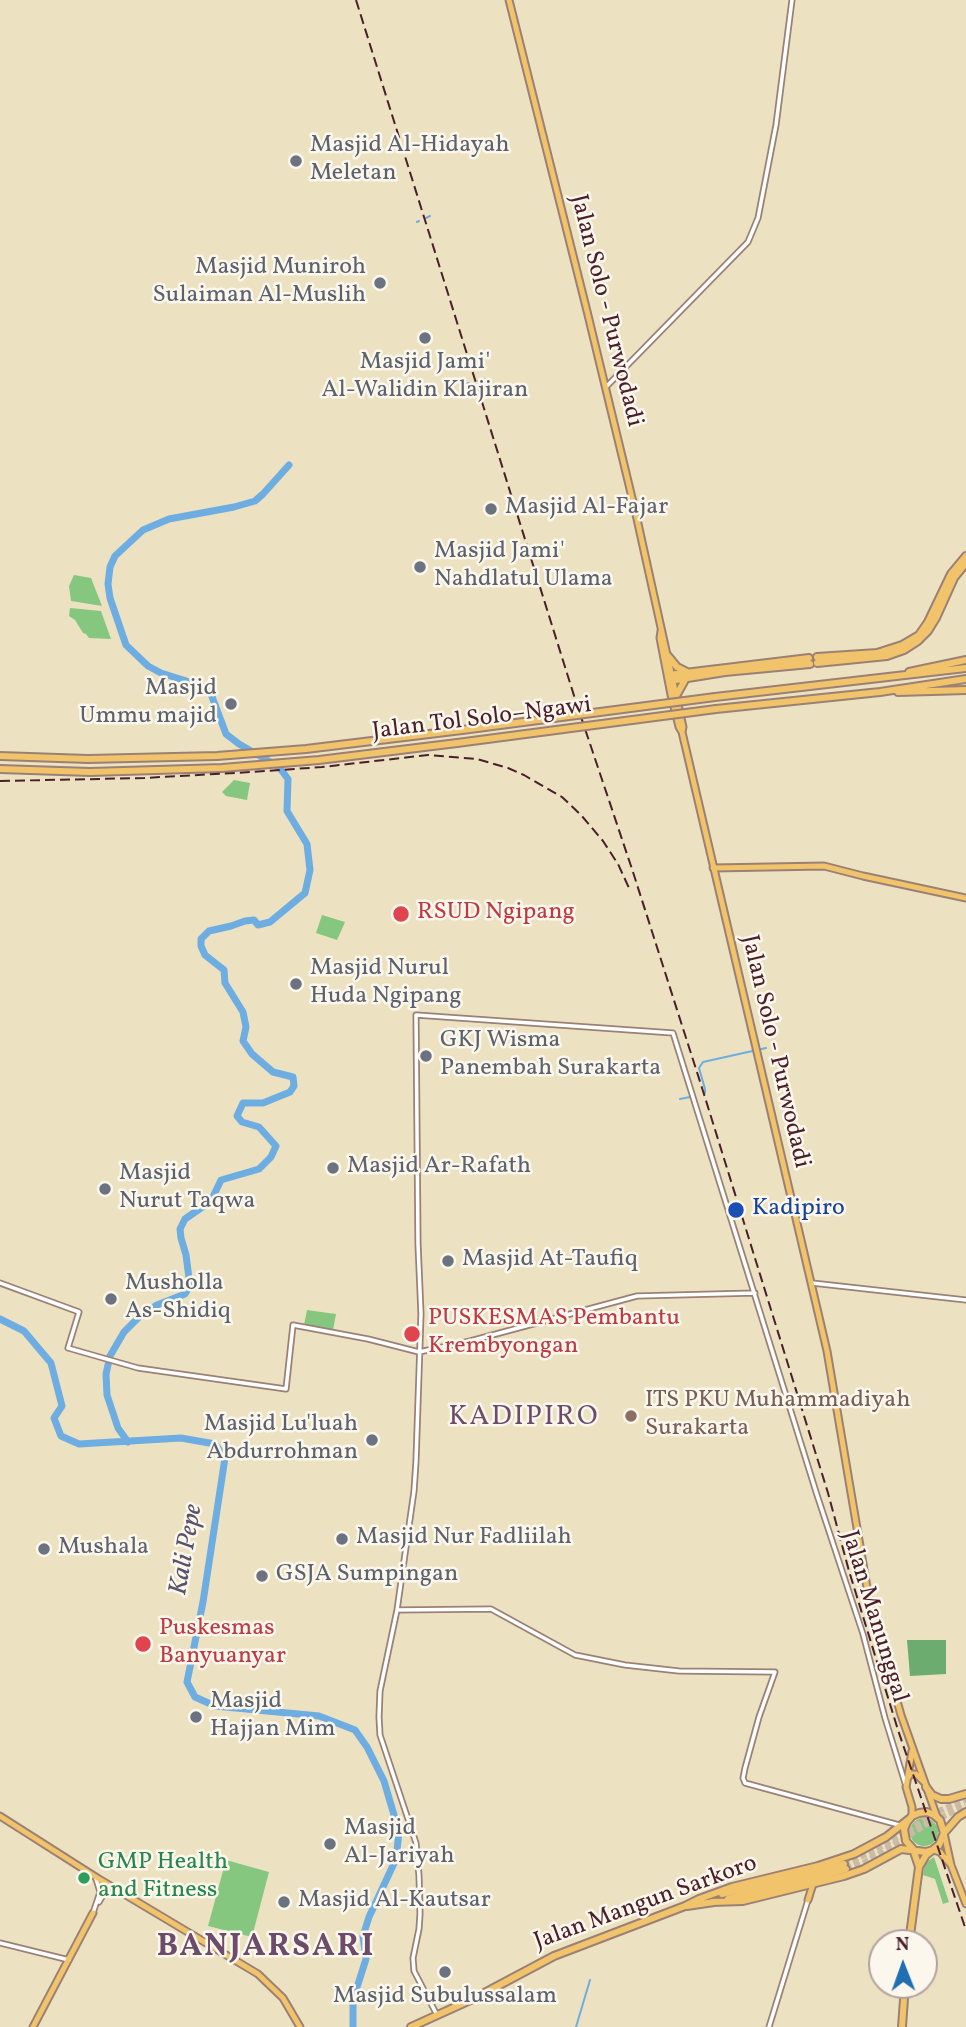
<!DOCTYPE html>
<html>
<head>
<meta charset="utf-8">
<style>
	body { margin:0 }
	#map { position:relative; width:966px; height:2027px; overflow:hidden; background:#ece2c2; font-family:Vollkorn,serif }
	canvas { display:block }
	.north { position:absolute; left:868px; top:1929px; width:70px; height:70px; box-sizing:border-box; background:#fbf7ec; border:2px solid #b4a19f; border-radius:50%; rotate:359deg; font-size:19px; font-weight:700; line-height:28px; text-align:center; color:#4a1f2b }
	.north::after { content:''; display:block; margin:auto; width:24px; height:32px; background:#1f6fb2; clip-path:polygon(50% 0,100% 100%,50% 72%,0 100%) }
</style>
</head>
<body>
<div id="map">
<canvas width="966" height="2027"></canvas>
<div class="north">N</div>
</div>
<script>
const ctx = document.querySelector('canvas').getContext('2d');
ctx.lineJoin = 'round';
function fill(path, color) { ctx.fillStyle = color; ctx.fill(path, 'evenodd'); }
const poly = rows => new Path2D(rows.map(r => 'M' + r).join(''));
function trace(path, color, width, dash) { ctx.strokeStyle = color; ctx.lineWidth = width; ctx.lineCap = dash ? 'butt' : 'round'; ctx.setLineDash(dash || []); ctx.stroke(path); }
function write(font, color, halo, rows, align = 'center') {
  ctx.font = font + ' Vollkorn,serif'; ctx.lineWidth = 5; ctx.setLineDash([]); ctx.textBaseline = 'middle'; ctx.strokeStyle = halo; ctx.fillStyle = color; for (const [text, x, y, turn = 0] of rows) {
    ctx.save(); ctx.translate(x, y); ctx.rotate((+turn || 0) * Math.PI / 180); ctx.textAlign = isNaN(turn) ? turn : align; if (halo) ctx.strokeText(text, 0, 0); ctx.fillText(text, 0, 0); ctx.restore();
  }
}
const green = poly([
	[74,575,91,578,102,606,71,601,69,586],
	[70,608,101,611,111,639,89,638,86,634,83,633,75,620,69,616],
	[234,780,250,783,247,800,226,796,222,792],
	[322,915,345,922,337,940,316,933],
	[307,1310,336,1314,333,1330,304,1325],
	'910 1832a14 14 0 1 1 28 0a14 14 0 1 1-28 0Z',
	[934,1857,949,1902,943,1904,935,1879,923,1875,925,1863],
	[226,1860,269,1872,252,1937,208,1926]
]);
const forest = poly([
	[907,1640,946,1640,946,1674,910,1676]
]);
const stream = poly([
	[426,218,430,216],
	[417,222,419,221],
	[478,381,487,379],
	[465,384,469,383],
	[705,1093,705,1089,699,1068,703,1062,766,1048],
	[680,1099,690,1097],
	[576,2027,590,1980]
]);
const river = poly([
	[0,1319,24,1331,51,1363,62,1406,54,1418,61,1436,79,1444,181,1438,215,1444,225,1458,203,1602,187,1682,195,1697,215,1706,319,1716,355,1730,367,1747,384,1781,399,1832,396,1859,369,1917,363,1936,366,1959,353,2000,353,2027],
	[128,1442,118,1428,107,1395,106,1374,110,1356,124,1332,141,1315,157,1305,185,1294,190,1286,186,1255,181,1238,180,1229,185,1219,211,1201,221,1180,259,1169,271,1157,276,1146,259,1127,242,1122,237,1116,243,1103,263,1103,290,1092,294,1086,293,1077,273,1072,252,1054,243,1041,246,1027,243,1012,225,983,224,970,205,955,201,946,201,939,209,931,231,926,245,921,254,920,258,925,270,922,305,893,310,870,307,844,287,811,288,779,279,767,239,744,226,734,211,694,202,686,161,673,148,666,126,645,110,598,108,584,110,567,115,556,143,530,169,519,234,507,255,501,263,494,289,465]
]);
const highwayTunnel = poly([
	[844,1864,876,1850,941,1810,966,1800],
	[846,1869,865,1862,930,1822,966,1806]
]);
const minor = poly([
	[606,387,748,242,758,218,776,125,792,0],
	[0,1283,79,1312,68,1348,138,1368,286,1389,293,1325,368,1339,419,1352,470,1341,637,1296,755,1293],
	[812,1283,966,1300],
	[397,1610,491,1609,575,1655,625,1665,679,1671,775,1672,759,1717,745,1768,743,1778,745,1783,899,1825],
	[99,1902,109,1885],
	[93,1913,100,1892,96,1879],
	[0,1943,69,1960],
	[437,2015,414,1971,413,1958,419,1929,420,1914,419,1876,416,1843,380,1735,379,1717,380,1691,397,1610,414,1491,416,1461,421,1314,418,1244,416,1015,673,1033,817,1495,863,1634,885,1718,905,1783],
	[769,2027,808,1900]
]);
const major = poly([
	[509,0,587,311,635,510,683,727,682,732],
	[661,631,660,638,671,695,679,727,682,732,827,1351,870,1605,901,1715,937,1817],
	[713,868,824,866,863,876,966,898],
	[908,1778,910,1774,916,1774,924,1782],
	[0,1816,99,1879,258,1974,283,1998,300,2027],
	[912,1816,912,1807,906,1787,912,1751],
	[944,1833,951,1865,966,1904],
	[933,1850,940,1852,949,1863],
	[808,1900,813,1884],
	[33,2027,93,1913]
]);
const highway = poly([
	[668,656,677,667,687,672],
	[817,657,877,653,902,645,919,635,928,622,951,574,966,556],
	[817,663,887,656,904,650,918,641,928,631,936,618,954,578,966,563],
	[909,672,966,660],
	[668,675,809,658],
	[669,681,725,672,810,664],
	[898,692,966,690],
	[676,696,686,678],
	[715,697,966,668],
	[716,709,880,692,966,679],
	[0,756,88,759,217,756,306,749,462,730],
	[0,769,90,772,222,768,319,760,457,743],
	[926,1787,932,1795,941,1799,949,1799,966,1794],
	[944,1833,958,1817,966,1812],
	[722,1894,844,1864],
	[728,1899,846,1869],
	[712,1902,743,1901,844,1876,864,1869,901,1849,926,1852,933,1850],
	[687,1906,714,1902],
	[909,1943,919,1867,926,1855,939,1845,944,1833,940,1820,934,1815,927,1812,919,1813,912,1816,907,1822,904,1829,906,1841,913,1849,919,1867],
	[411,2027,475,1998,554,1956,685,1906,699,1899,732,1887,818,1866,854,1854,886,1837,909,1819],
	[902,2027,905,1985]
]);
const rail = poly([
	[356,0,576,702,632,869,703,1091,828,1493,849,1571,898,1730,966,1930],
	[0,781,144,778,252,772,322,767,428,755,477,759,508,768,524,775,562,797,581,815,603,841,618,864,629,888]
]);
const highwayBridge = poly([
	[462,730,715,697],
	[457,743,716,709]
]);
const markers = [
	[296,161,7,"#6b7280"],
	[380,283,7,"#6b7280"],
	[425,338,7,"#6b7280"],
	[491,509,7,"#6b7280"],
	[420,567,7,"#6b7280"],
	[231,704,7,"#6b7280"],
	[401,914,9,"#e0444e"],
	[296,984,7,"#6b7280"],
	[426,1056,7,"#6b7280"],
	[333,1168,7,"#6b7280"],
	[105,1189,7,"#6b7280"],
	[736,1210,9,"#1a4fb4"],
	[448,1261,7,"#6b7280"],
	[111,1299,7,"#6b7280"],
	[412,1334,9,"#e0444e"],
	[631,1416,7,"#8d6e63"],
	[372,1440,7,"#6b7280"],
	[342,1539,7,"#6b7280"],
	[44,1549,7,"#6b7280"],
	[262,1576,7,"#6b7280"],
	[143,1644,9,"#e0444e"],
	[196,1717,7,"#6b7280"],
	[330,1844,7,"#6b7280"],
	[84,1878,7,"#2e9e5b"],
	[284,1902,7,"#6b7280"],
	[445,1972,7,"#6b7280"]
];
const worshipNames = [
	["Masjid Al-Hidayah",310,147],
	["Meletan",310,175],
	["Masjid Muniroh",366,269,"right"],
	["Sulaiman Al-Muslih",366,297,"right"],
	["Masjid Jami'",425,364,"center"],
	["Al-Walidin Klajiran",425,392,"center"],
	["Masjid Al-Fajar",505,509],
	["Masjid Jami'",434,553],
	["Nahdlatul Ulama",434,581],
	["Masjid",217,690,"right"],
	["Ummu majid",217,718,"right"],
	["Masjid Nurul",310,970],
	["Huda Ngipang",310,998],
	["GKJ Wisma",440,1042],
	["Panembah Surakarta",440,1070],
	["Masjid Ar-Rafath",347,1168],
	["Masjid",119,1175],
	["Nurut Taqwa",119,1203],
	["Masjid At-Taufiq",462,1261],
	["Musholla",125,1285],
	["As-Shidiq",125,1313],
	["Masjid Lu'luah",358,1426,"right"],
	["Abdurrohman",358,1454,"right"],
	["Masjid Nur Fadliilah",356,1539],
	["Mushala",58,1549],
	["GSJA Sumpingan",276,1576],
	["Masjid",210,1703],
	["Hajjan Mim",210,1731],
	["Masjid",344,1830],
	["Al-Jariyah",344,1858],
	["Masjid Al-Kautsar",298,1902],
	["Masjid Subulussalam",445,1998,"center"]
];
const streetNames = [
	["Jalan Solo - Purwodadi",605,311,76],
	["Jalan Tol Solo–Ngawi",482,720,-7],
	["Jalan Solo - Purwodadi",774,1052,77],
	["Jalan Manunggal",873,1617,73],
	["Jalan Mangun Sarkoro",646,1904,-20]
];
const healthNames = [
	["RSUD Ngipang",417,914],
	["PUSKESMAS Pembantu",428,1320],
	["Krembyongan",428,1348],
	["Puskesmas",159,1630],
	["Banyuanyar",159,1658]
];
const transitNames = [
	["Kadipiro",752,1210]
];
const educationNames = [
	["ITS PKU Muhammadiyah",645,1402],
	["Surakarta",645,1430]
];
const leisureNames = [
	["GMP Health",98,1864],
	["and Fitness",98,1892]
];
const waterNames = [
	["Kali Pepe",188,1550,-80]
];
const quarterNames = [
	["KADIPIRO",524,1419]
];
const districtNames = [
	["BANJARSARI",266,1949]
];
fill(green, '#85c77f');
fill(forest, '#6cac6e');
trace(stream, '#6eade1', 2);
trace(river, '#6eade1', 7);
trace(highwayTunnel, '#ccbba4', 6, [6, 3]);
trace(minor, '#9b8076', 7);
trace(major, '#9b8076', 9);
trace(highway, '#9b8076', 10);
trace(minor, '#fff', 3.5);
trace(major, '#f1c36a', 5);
trace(highway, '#f1c36a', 6);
trace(rail, '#4a1f2b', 2, [10, 5]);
trace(highwayBridge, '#9b8076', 10, []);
trace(highwayBridge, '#f1c36a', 6);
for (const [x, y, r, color] of markers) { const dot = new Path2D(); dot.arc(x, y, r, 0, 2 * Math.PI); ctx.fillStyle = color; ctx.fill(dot); trace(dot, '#fbf7ec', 2.5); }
write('24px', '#5b616d', '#fbf7ec', worshipNames, 'left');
write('24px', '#4a1f2b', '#fbf7ec', streetNames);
write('24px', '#be3a42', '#fbf7ec', healthNames, 'left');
write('24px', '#164399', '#fbf7ec', transitNames, 'left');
write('24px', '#785e54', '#fbf7ec', educationNames, 'left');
write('24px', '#27864d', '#fbf7ec', leisureNames, 'left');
write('italic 26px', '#57516b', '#fbf7ec', waterNames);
ctx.letterSpacing = '2px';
write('28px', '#6d4c6b', '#fbf7ec', quarterNames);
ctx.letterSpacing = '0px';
ctx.letterSpacing = '2px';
write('bold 32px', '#6d4c6b', '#fbf7ec', districtNames);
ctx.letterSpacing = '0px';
</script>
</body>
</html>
